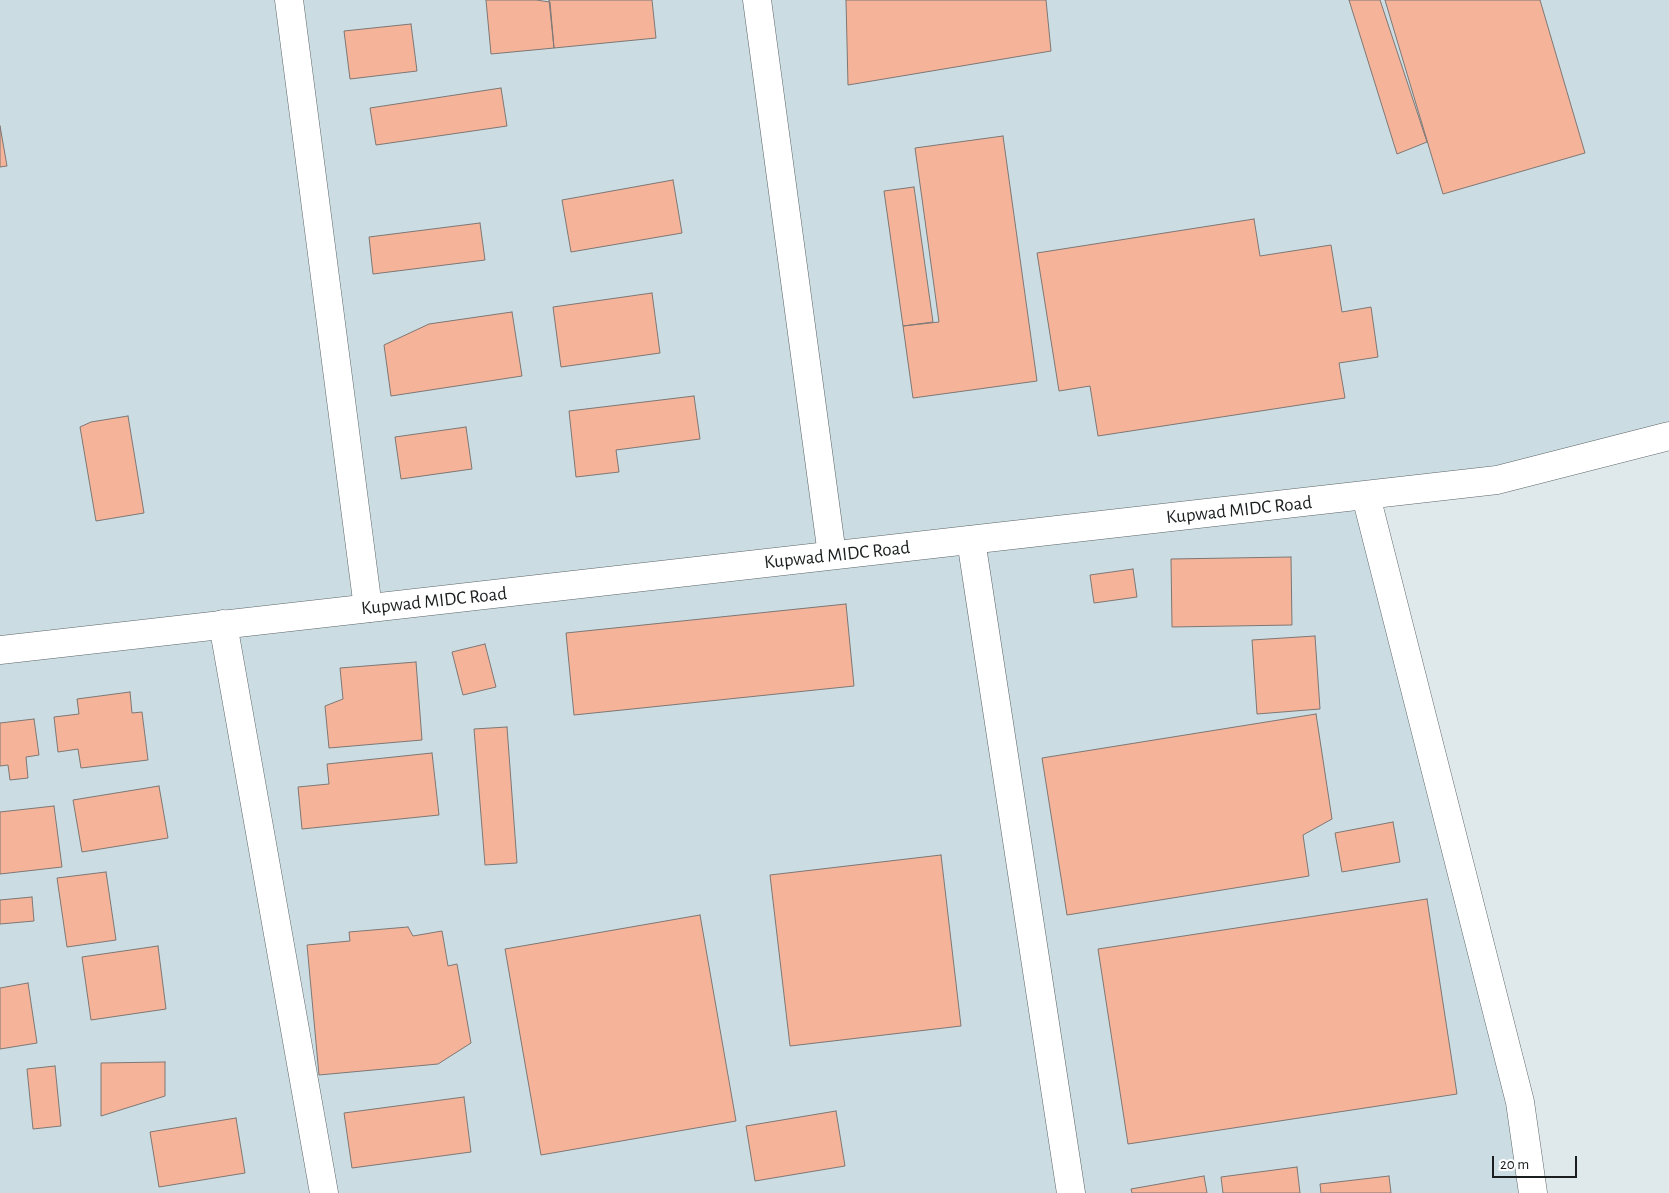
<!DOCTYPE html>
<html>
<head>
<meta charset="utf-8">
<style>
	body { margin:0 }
	#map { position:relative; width:1669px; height:1193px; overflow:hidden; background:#dfe8eb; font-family:"Alegreya Sans",sans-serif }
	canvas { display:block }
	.scale { position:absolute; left:1492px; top:1156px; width:85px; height:22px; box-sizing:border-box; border:2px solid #1b1e1f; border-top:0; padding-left:6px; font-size:15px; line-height:18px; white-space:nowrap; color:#1b1e1f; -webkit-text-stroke:4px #fff; paint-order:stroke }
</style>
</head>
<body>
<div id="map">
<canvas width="1669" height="1193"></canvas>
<div class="scale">20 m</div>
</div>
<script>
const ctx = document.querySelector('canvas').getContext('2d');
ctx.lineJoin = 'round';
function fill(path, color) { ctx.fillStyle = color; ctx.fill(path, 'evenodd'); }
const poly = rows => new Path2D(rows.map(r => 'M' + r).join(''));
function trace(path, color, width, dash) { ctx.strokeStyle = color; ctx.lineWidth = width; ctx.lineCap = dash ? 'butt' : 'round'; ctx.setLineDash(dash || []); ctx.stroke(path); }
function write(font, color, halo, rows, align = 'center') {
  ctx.font = font + ' "Alegreya Sans",sans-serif'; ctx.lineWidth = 5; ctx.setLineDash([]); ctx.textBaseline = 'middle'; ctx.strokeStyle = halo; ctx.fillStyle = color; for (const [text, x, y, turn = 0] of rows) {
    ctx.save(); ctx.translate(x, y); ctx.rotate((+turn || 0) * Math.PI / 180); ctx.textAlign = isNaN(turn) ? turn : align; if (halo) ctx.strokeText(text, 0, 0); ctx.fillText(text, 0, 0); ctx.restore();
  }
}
const built = poly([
	[0,0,1669,0,1669,435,1366,495,1465,883,1526,1193,0,1193]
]);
const building = poly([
	[486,0,536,0,550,2,554,48,491,54,486,0],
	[549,0,652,0,656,38,554,48,549,0],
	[846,0,1046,0,1051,51,848,85,846,0],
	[1349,0,1380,0,1427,142,1397,154,1349,0],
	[1385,0,1540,0,1585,153,1443,194,1385,0],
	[411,24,417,71,350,79,344,31,411,24],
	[501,88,507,126,376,145,370,108,501,88],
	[0,126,7,166,0,167,0,126],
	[1003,136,1037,381,913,398,903,326,939,322,915,148,1003,136],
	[673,180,682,233,571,252,562,200,673,180],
	[914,187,933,322,903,326,884,191,914,187],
	[1254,219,1260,256,1331,245,1342,312,1371,307,1378,357,1339,363,1345,398,1098,436,1090,386,1059,391,1037,253,1254,219],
	[480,223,485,260,373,274,369,237,480,223],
	[652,293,660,353,561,367,553,307,652,293],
	[512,312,522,376,391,396,384,345,429,324,512,312],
	[694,396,700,439,616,450,619,472,576,477,569,411,694,396],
	[128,416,144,513,96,521,80,427,91,422,128,416],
	[466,427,472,469,401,479,395,437,466,427],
	[1291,557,1292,625,1172,627,1171,559,1291,557],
	[1133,569,1137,597,1094,603,1090,575,1133,569],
	[846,604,854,686,574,715,566,633,846,604],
	[1315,636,1320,709,1257,714,1252,640,1315,636],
	[485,644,496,687,463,695,452,652,485,644],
	[416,662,422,740,329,748,325,706,343,699,340,668,416,662],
	[130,692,132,713,142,712,148,760,81,768,78,749,58,752,54,717,79,714,77,699,130,692],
	[1316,714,1332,819,1303,835,1309,876,1067,915,1042,758,1316,714],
	[34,719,39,755,26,757,28,778,10,780,8,765,0,766,0,723,34,719],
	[507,727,517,863,485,865,474,729,507,727],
	[432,753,439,815,302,829,298,787,329,784,327,764,432,753],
	[159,786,168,838,82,852,73,800,159,786],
	[54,806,62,867,0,874,0,812,54,806],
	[1393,822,1400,862,1342,872,1335,833,1393,822],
	[941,855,961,1026,790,1046,770,875,941,855],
	[106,872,116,940,67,947,57,878,106,872],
	[32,897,34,921,0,924,0,900,32,897],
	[1427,899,1457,1094,1128,1144,1098,949,1427,899],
	[700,915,736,1121,541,1155,505,949,700,915],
	[408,927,413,936,442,931,448,966,457,964,471,1043,438,1064,319,1075,307,945,350,941,349,932,408,927],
	[158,946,166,1009,91,1020,82,957,158,946],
	[28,983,37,1043,0,1049,0,988,28,983],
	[165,1062,165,1096,101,1116,101,1063,165,1062],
	[55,1066,61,1126,33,1129,27,1069,55,1066],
	[464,1097,471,1152,352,1168,344,1113,464,1097],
	[836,1111,845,1166,755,1181,746,1126,836,1111],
	[236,1118,245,1173,159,1187,150,1132,236,1118],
	[1297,1167,1300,1193,1223,1193,1221,1177,1297,1167],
	[1204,1176,1207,1193,1132,1193,1131,1189,1204,1176],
	[1389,1176,1391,1193,1321,1193,1320,1184,1389,1176]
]);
const minor = poly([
	[289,0,368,608],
	[757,0,832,555],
	[1366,496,1520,1102,1533,1193],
	[971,540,1071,1193],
	[223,624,324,1193]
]);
const primary = poly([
	[0,650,1497,480,1669,436]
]);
const streetNames = [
	["Kupwad MIDC Road",1239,510,-6],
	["Kupwad MIDC Road",837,555,-6],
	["Kupwad MIDC Road",434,601,-6]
];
fill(built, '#cbdde3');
fill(building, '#f5b49a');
trace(building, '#7f7774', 1);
trace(minor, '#5d6568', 29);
trace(primary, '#5d6568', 29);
trace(minor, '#fff', 28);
trace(primary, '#fff', 28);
write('19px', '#1b1e1f', '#fff', streetNames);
</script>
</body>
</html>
